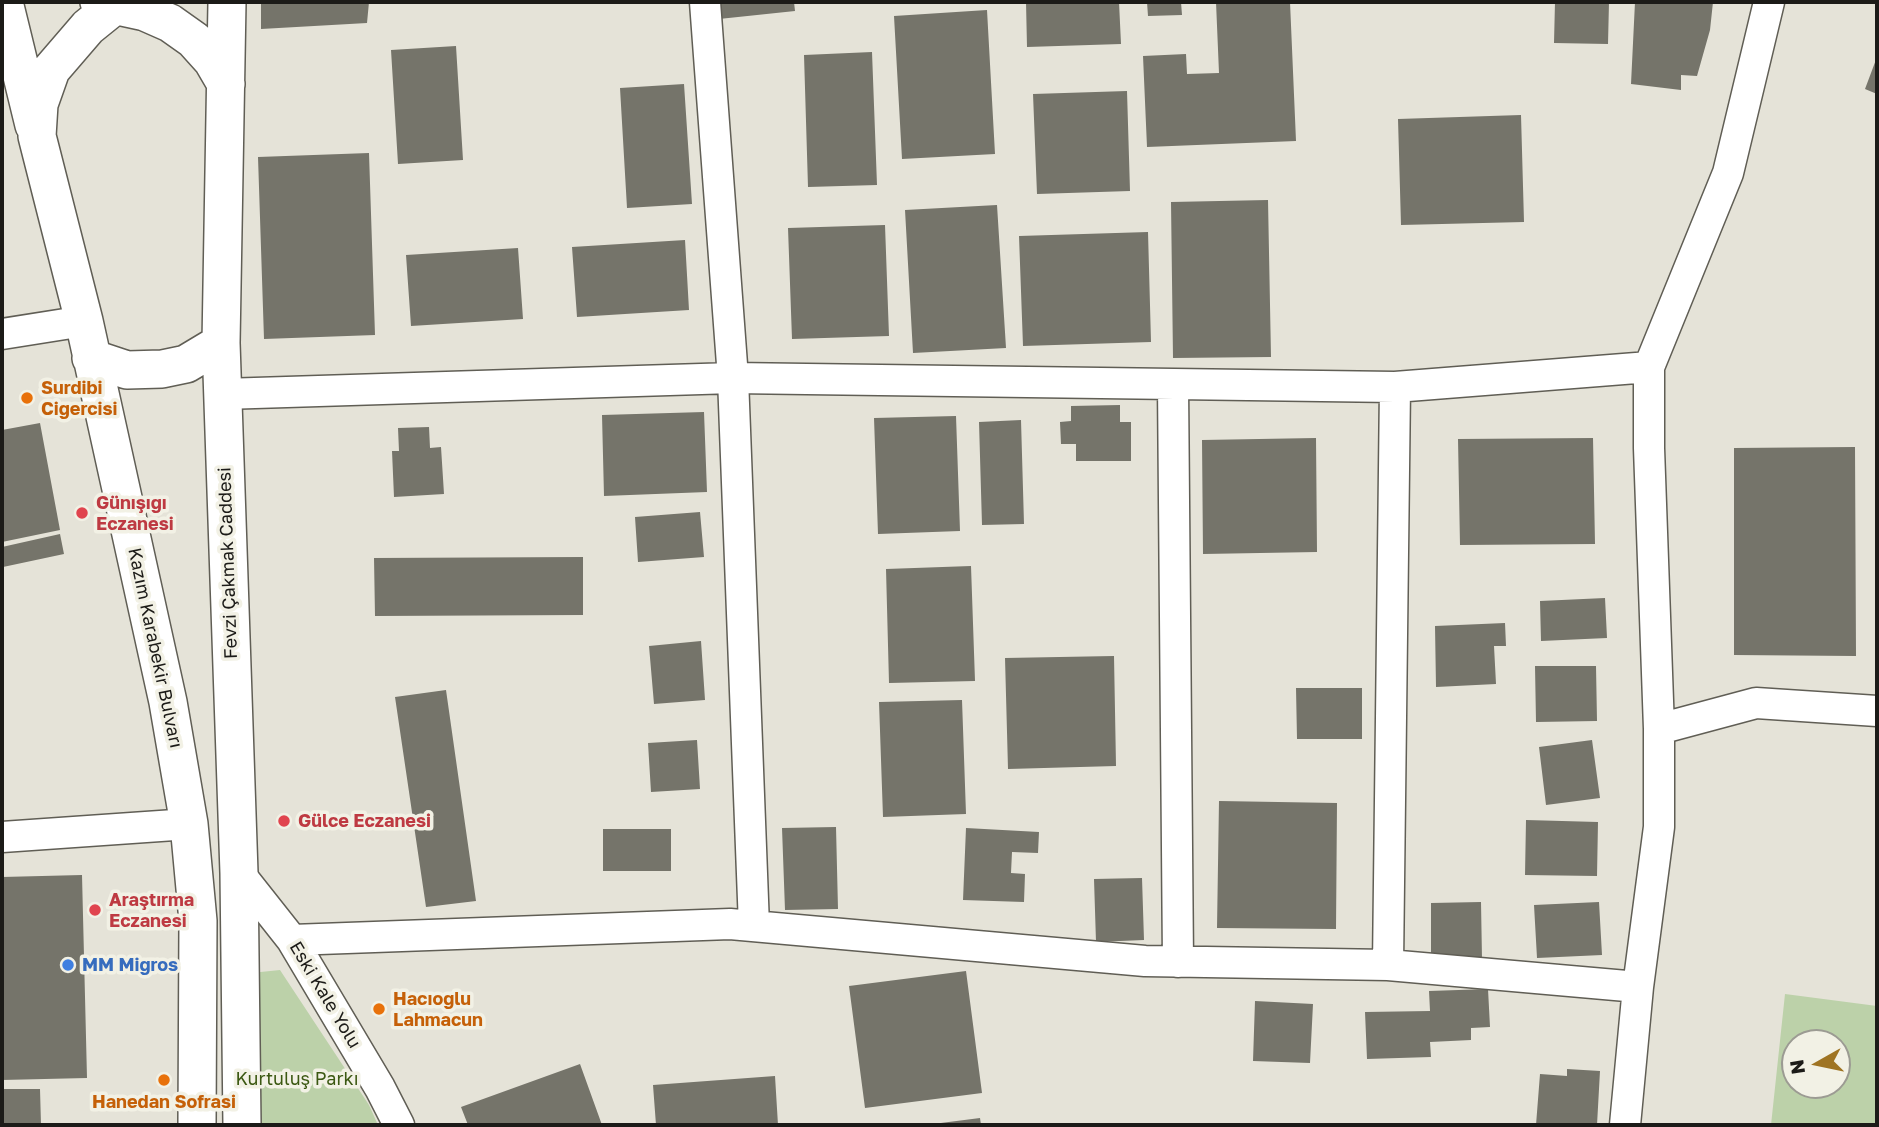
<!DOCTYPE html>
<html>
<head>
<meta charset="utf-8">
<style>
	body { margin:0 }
	#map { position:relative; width:1879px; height:1127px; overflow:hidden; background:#e5e3d8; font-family:"Golos Text",sans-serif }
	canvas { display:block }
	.frame { position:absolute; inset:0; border:4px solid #1c1b18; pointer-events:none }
	.north { position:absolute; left:1781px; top:1029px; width:70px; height:70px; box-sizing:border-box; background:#f2f1e5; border:2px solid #9c9b93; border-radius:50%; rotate:261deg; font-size:19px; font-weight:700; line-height:28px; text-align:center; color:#1c1b18 }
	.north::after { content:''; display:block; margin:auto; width:24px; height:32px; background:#9f7423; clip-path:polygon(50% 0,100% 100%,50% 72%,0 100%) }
</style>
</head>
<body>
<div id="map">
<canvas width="1879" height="1127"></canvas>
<div class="frame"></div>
<div class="north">N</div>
</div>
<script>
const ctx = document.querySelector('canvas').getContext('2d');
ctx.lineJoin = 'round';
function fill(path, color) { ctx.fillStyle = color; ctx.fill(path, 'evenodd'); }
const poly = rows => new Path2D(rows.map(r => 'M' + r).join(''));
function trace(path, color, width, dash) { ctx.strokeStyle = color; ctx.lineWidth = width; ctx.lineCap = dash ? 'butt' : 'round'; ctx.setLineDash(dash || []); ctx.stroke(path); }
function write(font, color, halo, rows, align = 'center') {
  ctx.font = font + ' "Golos Text",sans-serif'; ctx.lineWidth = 7; ctx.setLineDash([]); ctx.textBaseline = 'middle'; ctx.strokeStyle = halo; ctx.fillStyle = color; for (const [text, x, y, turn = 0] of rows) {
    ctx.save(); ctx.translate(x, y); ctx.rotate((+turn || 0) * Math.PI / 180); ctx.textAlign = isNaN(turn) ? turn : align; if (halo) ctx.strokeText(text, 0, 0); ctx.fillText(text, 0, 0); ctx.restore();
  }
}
const green = poly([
	[280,970,369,1105,378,1125,250,1125,251,973],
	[1785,994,1877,1006,1877,1125,1771,1125],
	[1795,1043,1837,1043,1837,1085,1795,1085]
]);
const building = poly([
	[261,2,369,2,367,23,261,29],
	[717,2,794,2,795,11,719,19],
	[1026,2,1119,2,1121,44,1027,47],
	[1147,2,1181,2,1182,15,1148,16],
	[1216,2,1290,2,1296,141,1147,147,1143,56,1186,54,1187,74,1219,73],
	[1555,2,1609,2,1608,44,1554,43],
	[1635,2,1713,2,1710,30,1697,76,1681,75,1681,90,1631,84],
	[987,10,995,154,902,159,894,16],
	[456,46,463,160,398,164,391,50],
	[872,52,877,185,808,187,804,55],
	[1877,57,1877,94,1865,89],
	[684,84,692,204,627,208,620,88],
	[1127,91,1130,191,1037,194,1033,94],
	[1521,115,1524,222,1401,225,1398,119],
	[369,153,375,335,264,339,258,157],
	[1268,200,1271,357,1173,358,1171,202],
	[997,205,1006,348,913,353,905,210],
	[885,225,889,336,792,339,788,228],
	[1148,232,1151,342,1023,346,1019,236],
	[685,240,689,310,577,317,572,247],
	[518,248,523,319,411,326,406,255],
	[1120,405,1120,422,1131,422,1131,461,1076,461,1076,444,1061,444,1060,422,1071,421,1071,406],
	[704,412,707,492,604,496,602,415],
	[956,416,960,531,878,534,874,418],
	[1021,420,1024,524,982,525,979,422],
	[40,423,60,530,2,542,2,430],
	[429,427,430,448,441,447,444,494,394,497,392,451,399,451,398,428],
	[1316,438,1317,552,1203,554,1202,440],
	[1593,438,1595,544,1460,545,1458,439],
	[1855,447,1856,656,1734,655,1734,448],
	[700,512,704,557,638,562,635,517],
	[60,534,64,554,3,567,2,547],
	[583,557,583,615,375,616,374,558],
	[971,566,975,681,889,683,886,569],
	[1605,598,1607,638,1541,641,1540,601],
	[1505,623,1506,646,1494,646,1496,684,1436,687,1435,626],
	[701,641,705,700,654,704,649,646],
	[1114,656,1116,766,1008,769,1005,658],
	[1535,666,1596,666,1597,721,1536,722],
	[1296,688,1362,688,1362,739,1297,739],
	[446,690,476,901,426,907,395,697],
	[962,700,966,814,883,817,879,702],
	[697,740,700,789,651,792,648,743],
	[1592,740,1600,798,1546,805,1539,747],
	[1219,801,1337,803,1336,929,1217,928],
	[1526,820,1598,822,1597,876,1525,875],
	[836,827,838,909,785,910,782,828],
	[966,828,1039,832,1038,853,1012,852,1011,873,1025,874,1024,902,963,900],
	[603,829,671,829,671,871,603,871],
	[82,875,87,1078,2,1080,2,877],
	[1142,878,1144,940,1096,942,1094,879],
	[1481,902,1482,959,1431,959,1431,903],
	[1599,902,1602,955,1537,958,1534,905],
	[966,971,982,1093,865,1108,849,986],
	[1488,989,1490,1027,1471,1028,1471,1040,1430,1042,1431,1057,1367,1059,1365,1012,1430,1011,1429,991],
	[1255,1001,1313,1004,1310,1063,1253,1061],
	[580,1064,602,1125,468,1125,461,1107],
	[1567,1069,1600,1071,1597,1125,1536,1125,1540,1074,1567,1076],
	[775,1076,778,1125,656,1125,653,1085],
	[2,1089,40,1089,41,1125,2,1125],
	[980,1118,981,1125,933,1125,933,1124]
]);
const minor = poly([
	[705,2,733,378,754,926],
	[2,334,84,321],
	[1173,385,1178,962],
	[223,394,733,378,1395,387,1649,367],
	[1659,729,1756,703,1877,711],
	[2,837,189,824],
	[239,873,292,940,380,1088,399,1125],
	[292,940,730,924,1145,961,1388,965,1638,987],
	[1388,965,1395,387],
	[1625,1125,1638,987,1659,827,1659,729,1649,448,1649,367,1728,173,1769,2]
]);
const major = poly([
	[4,2,34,125],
	[99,2,145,12,170,23,194,40,212,60,226,84],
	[119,2,88,27,51,70,39,104,37,136,84,321,168,702,189,824,198,921,197,1125],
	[227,2,221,343,239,873,242,1125],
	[91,358,127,370,162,369,186,364,221,343]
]);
const markers = [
	[27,398,7,"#e8710a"],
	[82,513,7,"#e0444e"],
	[284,821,7,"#e0444e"],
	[95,910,7,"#e0444e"],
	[68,965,7,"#3f7fe0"],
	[379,1009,7,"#e8710a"],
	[164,1080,7,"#e8710a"]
];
const foodNames = [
	["Surdibi",41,388],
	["Ciğercisi",41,409],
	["Hacıoğlu",393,999],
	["Lahmacun",393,1020],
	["Hanedan Sofrasi",164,1102,"center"]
];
const healthNames = [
	["Günışığı",96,503],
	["Eczanesi",96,524],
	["Gülce Eczanesi",298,821],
	["Araştırma",109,900],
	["Eczanesi",109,921]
];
const streetNames = [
	["Fevzi Çakmak Caddesi",228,563,-92],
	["Kazım Karabekir Bulvarı",155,648,78],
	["Eski Kale Yolu",325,995,59]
];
const shopNames = [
	["MM Migros",82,965]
];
const parkNames = [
	["Kurtuluş Parkı",297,1079]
];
fill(green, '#bcd1a9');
fill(building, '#75746a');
trace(minor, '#605e55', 33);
trace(major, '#605e55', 40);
trace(minor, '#fff', 30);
trace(major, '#fff', 37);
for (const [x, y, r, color] of markers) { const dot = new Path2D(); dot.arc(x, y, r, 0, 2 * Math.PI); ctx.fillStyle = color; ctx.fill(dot); trace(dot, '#f2f1e5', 2.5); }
write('bold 18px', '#c56008', '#f2f1e5', foodNames, 'left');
write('bold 18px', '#be3a42', '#f2f1e5', healthNames, 'left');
write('18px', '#1c1b18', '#f2f1e5', streetNames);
write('bold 18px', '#366cbe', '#f2f1e5', shopNames, 'left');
write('18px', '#3b5812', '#f2f1e5', parkNames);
</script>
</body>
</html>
